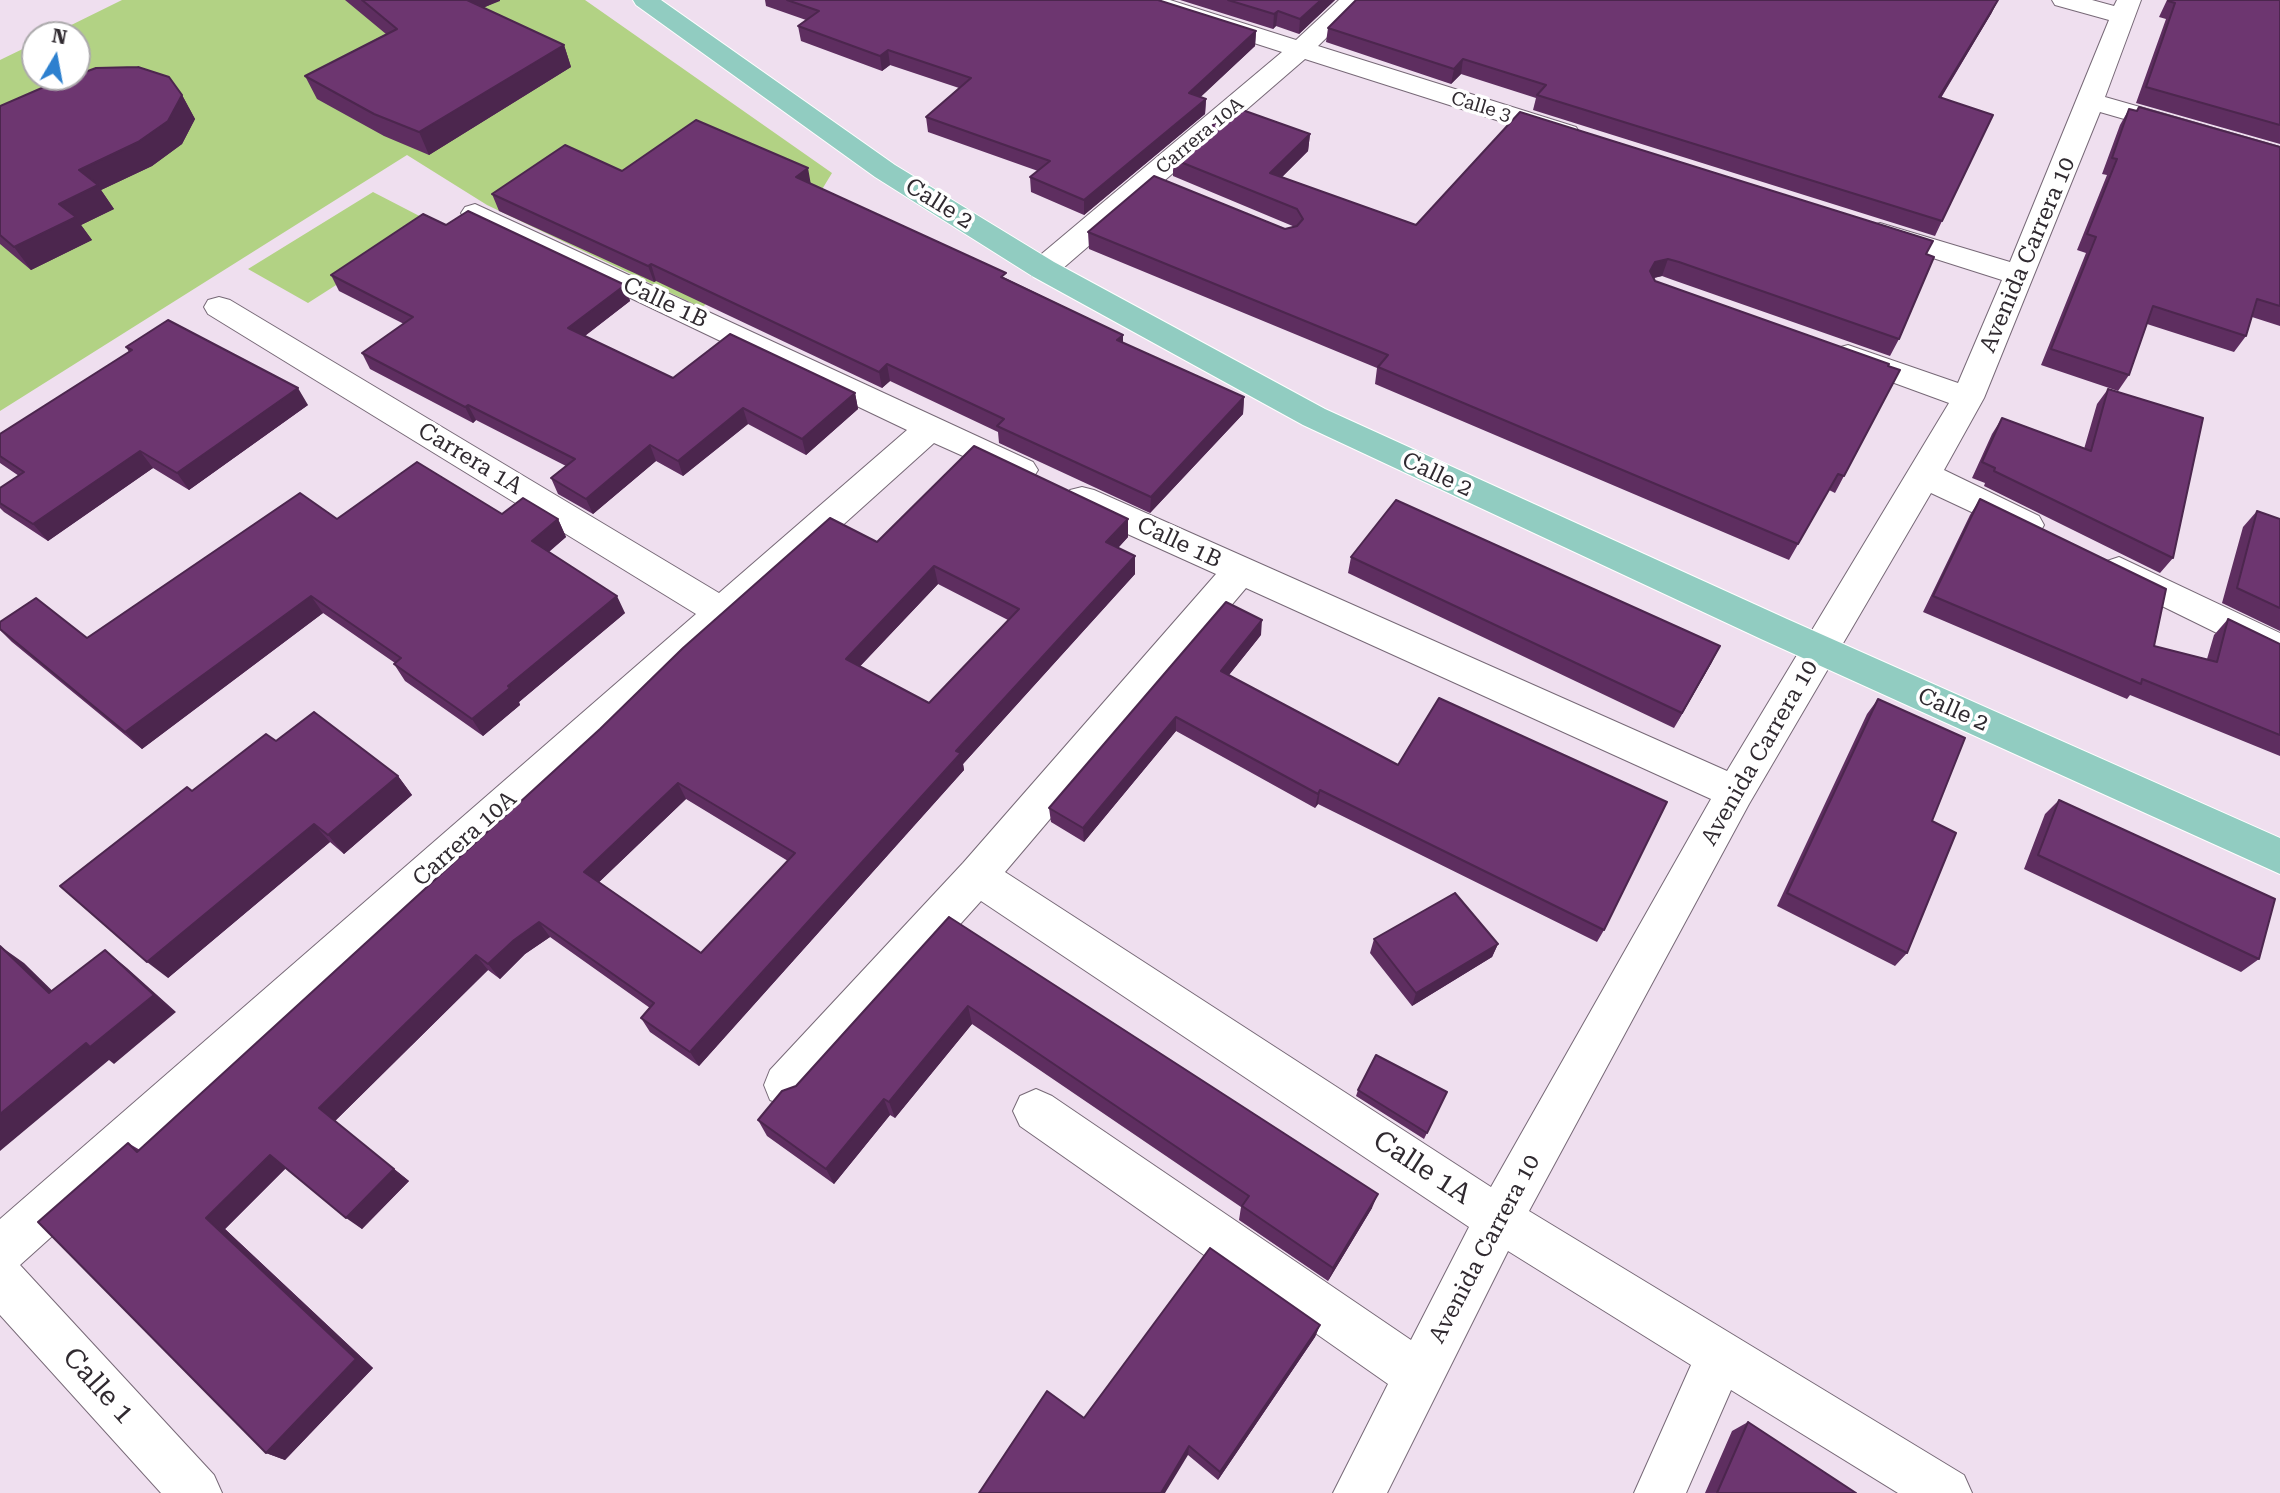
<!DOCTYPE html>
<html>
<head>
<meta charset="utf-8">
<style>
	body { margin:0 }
	#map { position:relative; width:2280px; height:1493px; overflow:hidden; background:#efdfef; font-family:"Roboto Serif",serif }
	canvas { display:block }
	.north { position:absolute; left:21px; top:21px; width:70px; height:70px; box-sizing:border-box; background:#fff; border:2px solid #acaaac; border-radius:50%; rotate:10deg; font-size:19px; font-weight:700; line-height:28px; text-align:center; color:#302a30 }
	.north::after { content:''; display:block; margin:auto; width:24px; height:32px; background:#2d80cf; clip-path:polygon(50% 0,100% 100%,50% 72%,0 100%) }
</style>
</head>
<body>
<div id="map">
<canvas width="2280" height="1493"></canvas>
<div class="north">N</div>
</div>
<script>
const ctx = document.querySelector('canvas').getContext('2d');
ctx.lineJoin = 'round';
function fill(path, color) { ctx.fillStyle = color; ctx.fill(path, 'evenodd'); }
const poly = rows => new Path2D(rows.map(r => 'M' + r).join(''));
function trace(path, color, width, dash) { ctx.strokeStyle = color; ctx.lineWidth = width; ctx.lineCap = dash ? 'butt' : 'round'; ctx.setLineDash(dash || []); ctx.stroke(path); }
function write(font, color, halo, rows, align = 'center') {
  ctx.font = font + ' "Roboto Serif",serif'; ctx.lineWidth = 7; ctx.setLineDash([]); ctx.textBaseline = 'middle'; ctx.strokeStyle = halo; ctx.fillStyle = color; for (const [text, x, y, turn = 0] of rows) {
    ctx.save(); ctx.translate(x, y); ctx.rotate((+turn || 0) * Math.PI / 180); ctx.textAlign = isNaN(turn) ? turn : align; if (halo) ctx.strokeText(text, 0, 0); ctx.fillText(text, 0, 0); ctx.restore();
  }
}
const green = poly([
	[122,0,585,0,832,173,818,196,767,240,702,308,487,205,407,155,0,411,0,60,35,43,35,77,77,77,77,35,51,35],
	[373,192,433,223,308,303,248,269]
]);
const minor = poly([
	[1133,0,1170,0,1296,40,1339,0,1365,0,1318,46,1576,127,1580,133,1576,139,1566,141,1556,139,1305,59,1054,276,1043,278,1032,276,1028,269,1032,262,1282,52,1136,5,1133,0],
	[2052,0,2092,0,2114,6,2117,0,2141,0,2105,97,2280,147,2280,164,2100,112,1984,398,1944,470,2039,516,2044,525,2039,534,2027,538,1931,493,1749,804,1529,1211,1964,1475,1972,1493,1898,1493,1731,1390,1686,1493,1634,1493,1691,1365,1508,1251,1387,1493,1333,1493,1388,1384,1020,1126,1013,1111,1020,1096,1036,1089,1052,1096,1411,1340,1469,1227,981,901,802,1100,786,1106,770,1100,764,1085,770,1070,963,863,1216,574,1070,508,1065,499,1070,490,1082,487,1094,490,1727,771,1949,403,1837,362,1832,355,1837,348,1848,345,1958,383,2002,280,1870,238,1865,232,1870,226,1880,223,2010,262,2109,20,2055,5,2052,0],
	[1246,588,1711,799,1491,1187,1005,872,1246,588],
	[475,204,1033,462,1038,470,1033,478,1021,482,934,443,20,1265,214,1475,222,1493,161,1493,0,1315,0,1219,696,614,208,314,204,307,208,300,219,297,230,300,719,593,907,430,465,219,461,213,465,207,475,204],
	[2119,557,2280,633,2280,664,2107,579,2101,570,2107,561,2119,557]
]);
const major = poly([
	[633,0,661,0,895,165,1054,262,1325,409,1787,619,2280,838,2280,874,1761,639,1303,425,1032,276,875,177,636,5,633,0]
]);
const wall = poly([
	[345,0,500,0,483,8,564,45,571,67,429,155,384,136,317,99,305,76,386,34],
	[765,0,1158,0,1256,31,1255,46,1200,97,1206,99,1205,114,1084,215,1031,192,1030,177,1038,171,928,132,926,117,959,88,890,65,882,71,801,41,798,26,806,20,766,6],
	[1180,0,1335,0,1299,34,1276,26,1273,29],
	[1998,0,1991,14,1941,98,1942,221,1935,236,1533,110,1536,98,1461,74,1451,84,1326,42,1328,28],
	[2167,0,2280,0,2280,144,2136,103,2166,19,2159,17],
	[182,95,195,119,182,144,152,166,101,190,114,209,81,225,92,240,31,270,0,244,0,106],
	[2139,107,2280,147,2280,326,2252,317,2246,336,2234,352,2147,324,2129,375,2118,391,2041,365,2086,253,2077,250,2107,175,2102,174,2120,125,2129,109,2137,111],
	[1310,134,1308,151,1282,177,1416,225,1926,254,1899,339,1890,356,1673,280,1662,276,1654,278,1655,281,1900,370,1835,493,1829,490,1789,560,1375,384,1377,368,1089,249,1088,232,1285,229,1295,227,1173,176,1173,159],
	[622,171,811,184,1123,335,1123,343,1244,397,1243,414,1150,513,999,443,998,432,890,381,882,388,656,281,654,282,499,211,492,194],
	[446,225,625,285,630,301,585,336,673,378,855,393,858,409,806,455,748,424,683,476,656,461,593,514,558,494,551,478,566,466,476,420,473,423,370,369,362,353,404,324,339,291,331,275],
	[126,347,308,405,189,490,153,468,48,541,4,512,0,508,0,488,19,476,0,463,0,434,129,352],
	[2108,389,2173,558,2160,573,1984,486,1985,483,1972,478,1992,434,2002,418,2084,449,2097,404],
	[1980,499,2154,646,2207,659,2214,635,2228,619,2280,644,2280,756,2130,695,2127,699,1923,612,1970,515],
	[2257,511,2280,519,2280,631,2222,603,2243,527],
	[337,519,558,519,566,537,549,552,625,613,519,702,520,705,483,736,405,681,394,664,395,663,323,613,142,749,12,642,0,630,0,622,87,638],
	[1128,537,1118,548,1135,556,1135,574,963,764,964,770,699,1066,650,1032,641,1018,650,1008,550,937,525,954,500,979,488,970,335,1121,409,1181,362,1229,286,1168,225,1229,373,1368,285,1460,266,1453,128,1143,140,1150,877,542],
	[938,584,1008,620,929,703,860,666],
	[686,799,788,861,701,953,599,882],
	[1351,557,1712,662,1674,728,1348,573],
	[1261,635,1229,675,1604,930,1597,942,1318,804,1315,808,1176,731,1084,842,1051,822,1049,808],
	[1878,699,1932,821,1907,953,1895,966,1777,906,1867,714],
	[276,741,398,776,412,795,344,854,330,842,168,978,192,791],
	[2059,800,2259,959,2241,972,2024,869,2045,814],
	[949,917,1372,1208,1328,1281,1239,1220,1241,1207,972,1024,895,1118,890,1115,834,1184,767,1136,758,1120,796,1086],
	[1374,939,1498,944,1492,957,1412,1006,1370,953],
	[1358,1090,1447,1092,1424,1139,1356,1096],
	[1320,1325,1315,1337,1218,1480,1188,1455,1084,1418],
	[1748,1422,1856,1493,1705,1493,1732,1431]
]);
const shadedWall = poly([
	[455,0,500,0,500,1,462,16],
	[1321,0,1335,0,1299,34,1300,19],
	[1998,0,1991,14,1932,112,1939,97],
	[1278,11,1276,26,1273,29,1274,14],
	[1256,31,1255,46,1189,108,1189,93],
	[564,45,571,67,429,155,419,132],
	[888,50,890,65,882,71,880,56],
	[1463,59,1461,74,1451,84,1454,69],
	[182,95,195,119,182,144,152,166,101,190,114,209,81,225,92,240,31,270,14,247,59,204,79,170],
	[1206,99,1205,114,1084,215,1084,200],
	[1310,134,1308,151,1269,190,1270,173],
	[808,168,811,185,796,177],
	[1668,259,1662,276,1649,279,1650,271,1655,262],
	[651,264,656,281,654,282,648,266],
	[625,285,630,301,574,344,568,328],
	[1123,335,1123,352,1117,340],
	[887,364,890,381,882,388,879,372],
	[298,388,308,405,189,490,177,473],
	[855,393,858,409,806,455,802,439],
	[1244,397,1243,414,1150,513,1151,497],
	[468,405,476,420,473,423,465,407],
	[743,408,748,424,683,476,678,461],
	[650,445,656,461,593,514,586,499],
	[140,451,153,468,48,541,33,524],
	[558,519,566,537,540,559,532,541],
	[1128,519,1128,537,1107,560,1106,542],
	[1135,556,1135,574,963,764,964,770,699,1066,690,1052,956,751],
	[934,566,938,584,851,676,846,659],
	[311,596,323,613,142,749,125,732],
	[617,596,625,613,519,702,520,705,483,736,472,719,508,686],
	[1262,620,1261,635,1220,686,1221,671],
	[1720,646,1712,662,1674,728,1682,713],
	[1176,717,1176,731,1084,842,1083,828],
	[398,776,412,795,344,854,328,835],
	[678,783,686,799,594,887,584,872],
	[1320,790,1318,804,1315,808,1318,794],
	[314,824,330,842,168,978,147,962],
	[539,922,550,937,525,954,500,979,488,964,514,940],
	[1498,944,1492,957,1412,1006,1416,993],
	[0,946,24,963,73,1011,49,993],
	[105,950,127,968,176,1012,114,1064,109,1060,0,1151,0,1114],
	[476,955,488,970,335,1121,319,1108],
	[968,1006,972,1024,895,1118,889,1102],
	[884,1099,890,1115,834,1184,826,1169],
	[270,1155,287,1167,225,1229,373,1368,285,1460,266,1453,206,1218],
	[394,1169,409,1181,362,1229,346,1218],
	[1378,1194,1372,1208,1328,1281,1333,1268],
	[1320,1325,1315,1337,1218,1480,1220,1472],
	[1189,1446,1188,1455,1165,1493,1161,1493]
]);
const building = poly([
	[362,0,467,0,564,45,419,132,374,114,305,76,397,29,362,0],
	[787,0,1158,0,1256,31,1189,93,1206,99,1084,200,1030,177,1050,161,926,117,971,78,888,50,880,56,798,26,819,11,787,0],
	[1228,0,1321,0,1300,19,1278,11,1274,14,1228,0],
	[1356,0,1998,0,1939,97,1993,115,1942,221,1537,95,1546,85,1463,59,1454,69,1328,28,1356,0],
	[2169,0,2280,0,2280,125,2146,87,2175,3,2168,1,2169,0],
	[138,67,169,77,182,95,168,121,138,142,79,170,98,185,59,204,76,217,14,247,0,235,0,106,51,84,71,77,77,77,77,75,96,68,138,67],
	[1234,107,1310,134,1270,173,1416,225,1520,112,1933,241,1926,254,1934,257,1899,339,1679,262,1668,259,1655,262,1650,271,1655,281,1889,364,1888,366,1900,370,1844,476,1838,474,1798,544,1378,367,1388,355,1088,232,1154,176,1285,229,1297,226,1303,219,1297,209,1173,159,1234,107],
	[2139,107,2280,147,2280,306,2257,299,2246,336,2153,306,2129,375,2051,349,2096,237,2087,234,2117,159,2112,158,2129,109,2137,111,2139,107],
	[696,120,808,168,796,177,1006,273,1001,277,1123,335,1117,340,1244,397,1151,497,997,426,1004,419,887,364,879,372,651,264,648,266,492,194,565,145,622,171,696,120],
	[468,211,625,285,568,328,673,378,730,334,855,393,802,439,743,408,678,461,650,445,586,499,551,478,575,459,468,405,465,407,362,353,413,317,331,275,423,214,446,225,468,211],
	[168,320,298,388,177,473,140,451,33,524,0,503,0,488,24,472,0,456,0,434,132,350,126,347,168,320],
	[2108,389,2203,418,2173,558,1994,471,1995,468,1982,462,2002,418,2091,451,2108,389],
	[974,446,1128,519,1106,542,1135,556,956,751,961,753,690,1052,641,1018,654,1003,539,922,514,940,488,964,476,955,319,1108,394,1169,346,1218,270,1155,206,1218,356,1359,266,1453,38,1222,128,1143,137,1152,600,729,683,648,830,518,877,542,974,446],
	[934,566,1019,609,929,703,846,659,934,566],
	[678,783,795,853,701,953,584,872,678,783],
	[417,462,502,514,523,498,558,519,532,541,617,596,508,686,510,688,472,719,394,664,401,658,311,596,125,732,0,629,0,622,36,598,87,638,300,493,337,519,417,462],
	[1980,499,2166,589,2154,646,2217,662,2228,619,2280,644,2280,735,2142,679,2141,684,1933,596,1980,499],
	[1396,500,1720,646,1682,713,1351,557,1396,500],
	[2257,511,2280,519,2280,608,2237,588,2257,511],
	[1226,602,1262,620,1221,671,1398,765,1439,698,1667,802,1604,930,1320,790,1318,794,1176,717,1083,828,1049,808,1226,602],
	[1878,699,1965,738,1932,821,1956,833,1907,953,1787,893,1878,699],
	[314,712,398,776,328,835,314,824,147,962,60,886,187,787,192,791,266,734,276,741,314,712],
	[2059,800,2275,899,2259,959,2038,855,2059,800],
	[1455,893,1498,944,1416,993,1374,939,1455,893],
	[949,917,1378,1194,1333,1268,1242,1206,1249,1196,968,1006,889,1102,884,1099,826,1169,758,1120,782,1091,796,1086,949,917],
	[0,946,49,993,105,950,154,995,90,1047,86,1043,0,1114,0,946],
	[1376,1055,1447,1092,1427,1133,1358,1090,1376,1055],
	[1210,1248,1320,1325,1220,1472,1189,1446,1161,1493,979,1493,1047,1391,1084,1418,1210,1248],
	[1748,1422,1856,1493,1717,1493,1748,1422]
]);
const farStreetnames = [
	["Calle 3",1481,107,17],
	["Carrera 10A",1200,136,-40]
];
const streetNames = [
	["Calle 2",939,204,32],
	["Avenida Carrera 10",2028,255,-67],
	["Calle 1B",665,303,25],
	["Carrera 1A",470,459,31],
	["Calle 2",1437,475,25],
	["Calle 1B",1179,543,25],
	["Calle 2",1953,710,24],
	["Avenida Carrera 10",1760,753,-60],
	["Carrera 10A",465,839,-42],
	["Avenida Carrera 10",1485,1249,-62]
];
const nearStreetnames = [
	["Calle 1A",1422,1168,33],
	["Calle 1",98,1386,48]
];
fill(green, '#b2d284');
trace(minor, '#776977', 2);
trace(major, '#fff', 2);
fill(minor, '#fff');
fill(major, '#91ccc1');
fill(wall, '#5e2e60');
fill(shadedWall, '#4c264e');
fill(building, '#6d3670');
trace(building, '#4c264e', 2);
write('19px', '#302a30', '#fff', farStreetnames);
write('23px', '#302a30', '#fff', streetNames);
write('28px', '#302a30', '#fff', nearStreetnames);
</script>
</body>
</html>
